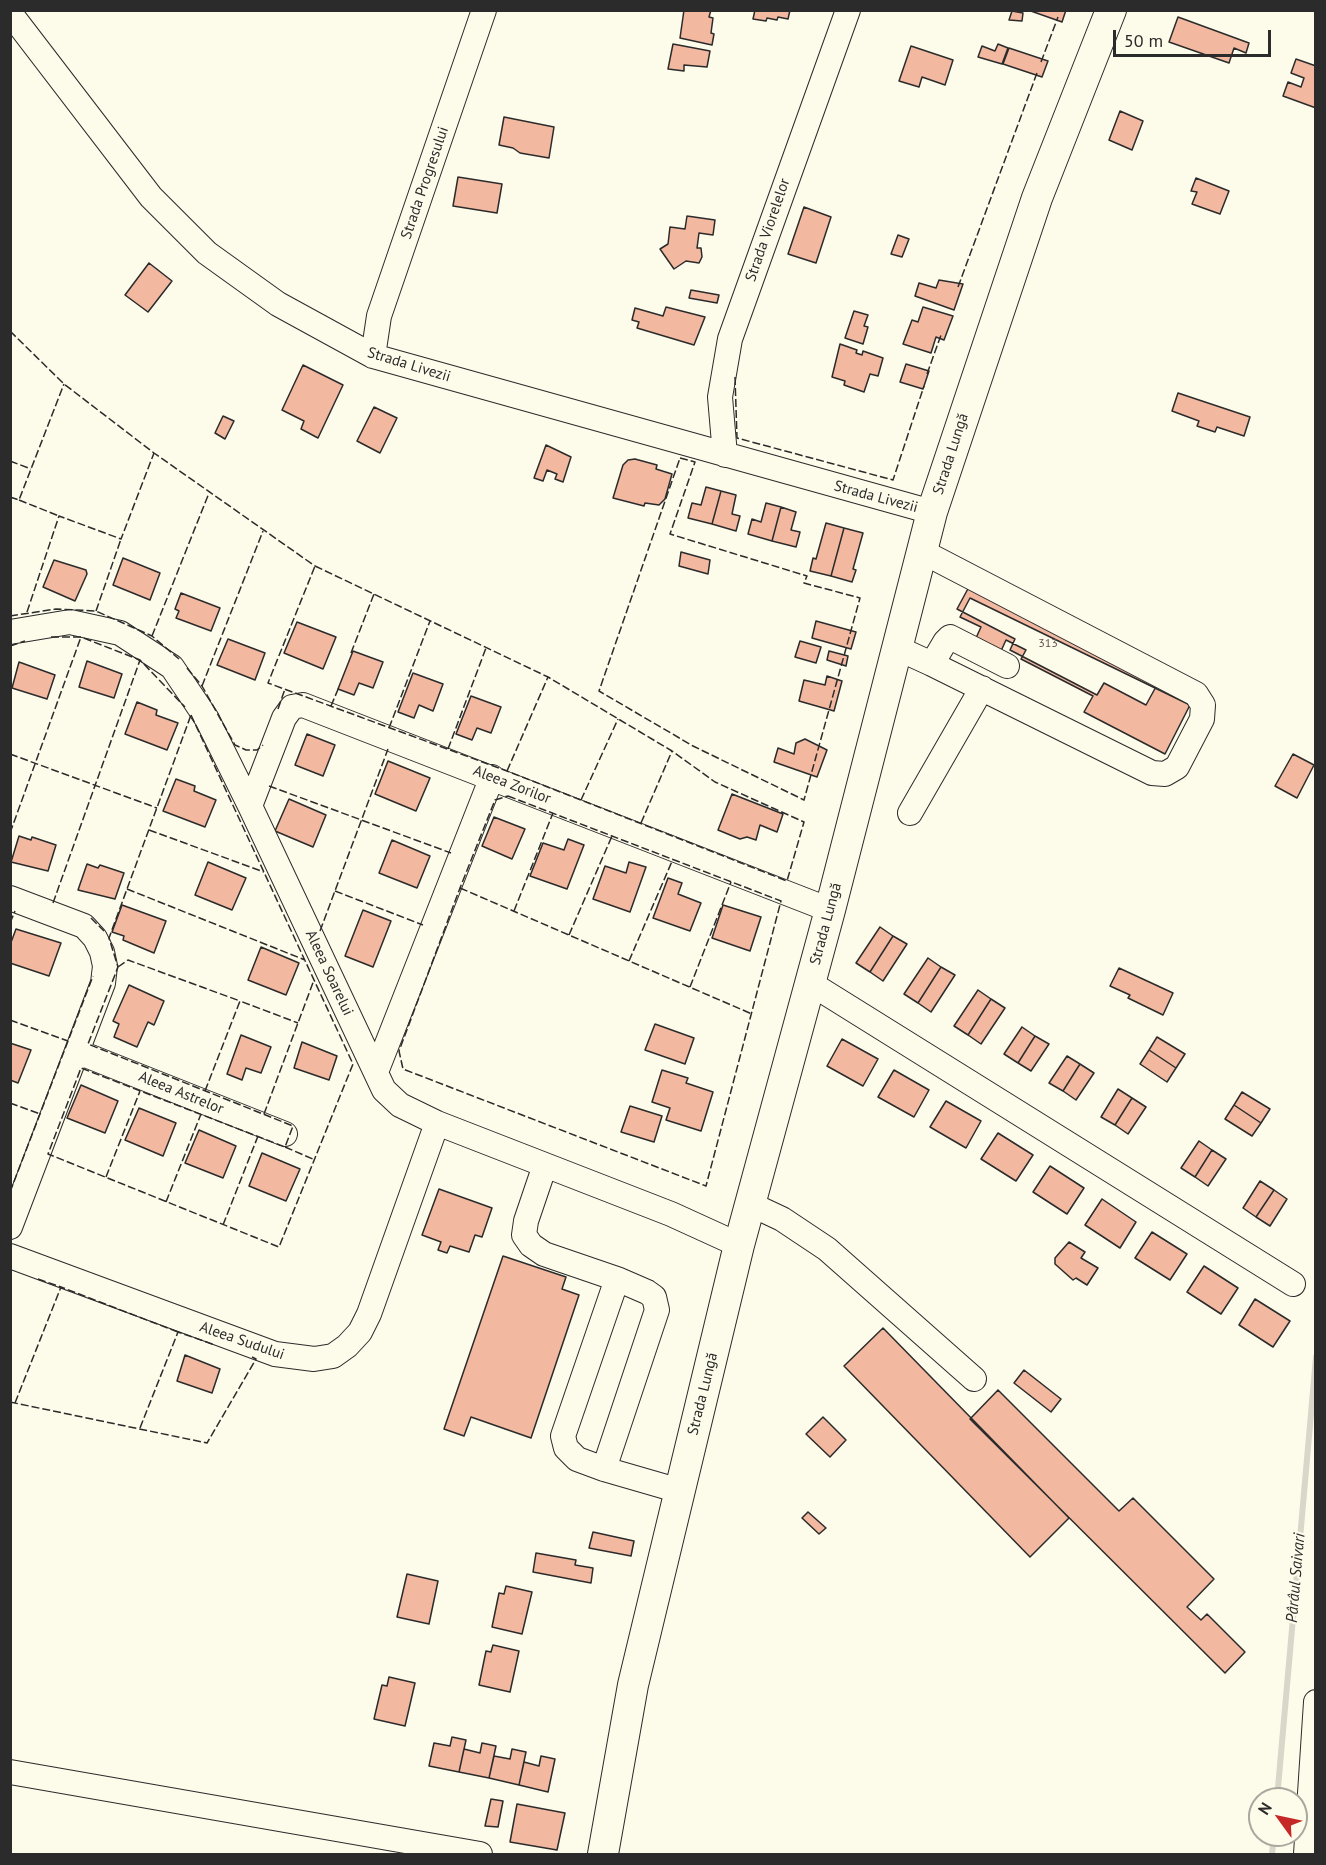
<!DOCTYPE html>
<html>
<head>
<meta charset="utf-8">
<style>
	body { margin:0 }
	#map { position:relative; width:1326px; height:1865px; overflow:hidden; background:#fdfbea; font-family:"PT Sans",sans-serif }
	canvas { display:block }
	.frame { position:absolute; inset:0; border:12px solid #2b2b2b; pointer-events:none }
	.north { position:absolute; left:1248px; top:1787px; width:60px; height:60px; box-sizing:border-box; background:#fdfbea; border:2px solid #a9a89e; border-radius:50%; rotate:303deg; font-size:16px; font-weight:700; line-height:24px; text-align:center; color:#2b2b2b }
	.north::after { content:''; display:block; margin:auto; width:21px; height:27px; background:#c62828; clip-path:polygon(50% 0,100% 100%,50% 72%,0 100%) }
	.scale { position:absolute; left:1113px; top:30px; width:158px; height:27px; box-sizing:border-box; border:3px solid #2b2b2b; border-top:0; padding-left:8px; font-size:18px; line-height:21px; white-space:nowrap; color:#2b2b2b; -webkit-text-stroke:4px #fdfbea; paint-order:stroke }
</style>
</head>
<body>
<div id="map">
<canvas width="1326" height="1865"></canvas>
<div class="frame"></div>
<div class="north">N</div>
<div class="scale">50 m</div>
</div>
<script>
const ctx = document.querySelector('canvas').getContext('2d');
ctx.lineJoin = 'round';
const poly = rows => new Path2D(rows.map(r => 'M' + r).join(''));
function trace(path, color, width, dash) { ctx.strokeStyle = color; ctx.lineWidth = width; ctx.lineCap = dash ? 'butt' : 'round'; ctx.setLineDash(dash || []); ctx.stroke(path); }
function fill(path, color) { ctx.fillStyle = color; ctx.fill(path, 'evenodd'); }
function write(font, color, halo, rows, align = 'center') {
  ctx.font = font + ' "PT Sans",sans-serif'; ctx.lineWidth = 4.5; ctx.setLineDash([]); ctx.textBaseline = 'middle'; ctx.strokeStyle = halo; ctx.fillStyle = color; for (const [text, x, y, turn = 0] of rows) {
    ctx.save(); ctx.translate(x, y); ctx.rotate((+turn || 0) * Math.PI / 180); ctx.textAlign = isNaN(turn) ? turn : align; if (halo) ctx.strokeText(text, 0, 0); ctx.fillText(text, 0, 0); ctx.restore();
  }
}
const stream = poly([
	[1277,1799,1316,1357],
	[1272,1854,1274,1835]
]);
const building = poly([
	[684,10,711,10,709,17,713,18,711,33,714,34,712,45,680,38,684,10],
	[755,10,790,10,788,19,778,17,777,20,767,18,766,21,753,19,755,10],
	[1028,10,1066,10,1062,22,1028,10],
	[1012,11,1023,13,1022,21,1009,20,1012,11],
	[1178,17,1249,43,1246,53,1234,48,1229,63,1169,42,1178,17],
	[673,44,710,51,707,67,684,65,684,71,668,69,673,44],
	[998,44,1008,48,1002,64,978,57,982,46,995,51,998,44],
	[911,46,953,60,945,85,922,77,919,87,899,81,911,46],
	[1009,48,1048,61,1042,77,1003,64,1009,48],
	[1296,59,1316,66,1316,108,1283,96,1288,82,1301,87,1304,78,1291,73,1296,59],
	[1120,111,1143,121,1132,150,1109,140,1120,111],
	[504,117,554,127,549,158,520,153,513,148,499,145,504,117],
	[458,177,502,184,497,213,453,206,458,177],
	[1196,178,1229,191,1220,214,1192,204,1197,192,1191,191,1196,178],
	[804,207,831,217,816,263,788,254,804,207],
	[687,216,715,220,713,235,699,233,697,248,701,248,702,257,699,263,686,261,674,269,660,249,668,244,670,227,685,229,687,216],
	[898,235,909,239,902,257,891,254,898,235],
	[149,263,172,281,148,312,125,295,149,263],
	[939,280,963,284,954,310,915,296,919,283,936,288,939,280],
	[691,290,719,295,717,303,689,298,691,290],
	[666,307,705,317,694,345,637,328,639,322,632,320,635,308,663,316,666,307],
	[923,307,953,316,944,340,936,337,931,353,903,344,912,320,918,322,923,307],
	[854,311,868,315,864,326,868,327,863,344,845,338,854,311],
	[840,344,857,350,856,353,862,355,863,351,883,358,878,376,870,374,864,392,844,385,845,381,832,377,840,344],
	[906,364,929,371,923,389,900,382,906,364],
	[303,365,343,385,318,438,301,429,304,421,282,410,303,365],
	[1178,393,1250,417,1244,436,1217,427,1215,432,1197,426,1199,421,1172,411,1178,393],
	[374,407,397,418,380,453,357,441,374,407],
	[223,416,234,421,225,439,215,433,223,416],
	[546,445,571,457,563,482,555,479,557,474,547,470,543,481,534,478,546,445],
	[635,459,657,465,656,469,672,474,665,499,659,505,645,503,644,506,613,498,623,465,628,460,635,459],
	[706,487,721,491,712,524,688,518,692,503,701,505,706,487],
	[721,491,736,495,732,514,740,516,736,531,712,524,721,491],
	[766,503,781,507,772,541,748,534,752,519,761,522,766,503],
	[781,507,796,512,791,530,800,532,796,547,772,541,781,507],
	[826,523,844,528,831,576,810,571,813,558,816,559,826,523],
	[844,528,863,533,853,569,856,570,852,582,831,576,844,528],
	[681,552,710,560,708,574,679,566,681,552],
	[123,558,160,573,150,600,113,585,123,558],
	[54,560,86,570,87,574,75,601,43,587,54,560],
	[970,585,1158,683,1146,705,1104,683,1097,695,1010,650,1015,639,957,609,970,585],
	[181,593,220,608,211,631,176,618,179,611,175,609,181,593],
	[970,598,1190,705,1165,754,1084,712,1093,696,1021,659,1026,650,1006,640,1001,651,976,638,981,627,960,617,970,598],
	[816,621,856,632,851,649,812,638,816,621],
	[297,622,336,637,323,669,284,653,297,622],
	[228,639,265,653,255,680,217,665,228,639],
	[800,641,821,647,816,663,795,657,800,641],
	[353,651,383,662,373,688,359,683,354,695,338,689,353,651],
	[829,651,848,656,846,666,827,660,829,651],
	[87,661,122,674,114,698,79,687,87,661],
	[19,662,55,675,47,699,12,688,19,662],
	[413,673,443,684,433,711,419,705,414,718,398,712,413,673],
	[827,676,842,681,834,711,799,701,804,680,825,685,827,676],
	[471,696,501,707,491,733,477,728,472,740,456,734,471,696],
	[137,702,157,710,156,715,178,723,167,750,125,734,137,702],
	[307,734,335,745,323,776,295,765,307,734],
	[805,739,827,750,817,777,774,762,778,748,794,754,796,743,805,739],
	[1293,754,1314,765,1297,798,1275,786,1293,754],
	[388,761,430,778,416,811,375,794,388,761],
	[176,779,195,786,194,791,216,800,205,827,163,811,176,779],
	[732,794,783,814,777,832,760,825,756,840,747,837,740,839,718,830,732,794],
	[289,799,326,815,313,847,275,831,289,799],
	[494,817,525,829,512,859,482,846,494,817],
	[19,836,31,840,32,837,56,845,48,871,11,862,19,836],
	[568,839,584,845,567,889,530,876,543,843,564,850,568,839],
	[392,840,430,856,417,888,379,873,392,840],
	[208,862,246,878,232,910,195,895,208,862],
	[629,862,646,867,630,912,593,899,605,866,626,873,629,862],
	[87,864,98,868,100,865,124,873,115,899,78,890,87,864],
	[668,878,682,883,678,894,701,903,690,931,653,918,668,878],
	[122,905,166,921,154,953,123,940,124,936,112,932,122,905],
	[723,905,761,917,750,951,712,938,723,905],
	[363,910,391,921,373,967,345,956,363,910],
	[880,927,893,936,870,972,856,963,880,927],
	[16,929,61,943,49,976,10,963,10,945,16,929],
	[893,936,907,944,883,981,870,972,893,936],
	[261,947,299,963,286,995,248,980,261,947],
	[928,958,941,967,918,1003,904,994,928,958],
	[941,967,955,975,931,1012,918,1003,941,967],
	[1119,968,1173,993,1163,1015,1128,998,1130,995,1110,986,1119,968],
	[129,985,164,1001,154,1025,148,1022,137,1047,114,1037,119,1024,113,1021,129,985],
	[978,990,991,999,968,1035,954,1026,978,990],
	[991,999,1005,1008,981,1044,968,1035,991,999],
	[655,1024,694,1038,685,1064,645,1050,655,1024],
	[1022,1027,1035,1036,1018,1063,1004,1054,1022,1027],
	[241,1035,271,1047,261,1073,246,1068,242,1080,227,1074,241,1035],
	[1035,1036,1049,1044,1031,1071,1018,1063,1035,1036],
	[1157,1037,1185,1054,1176,1068,1149,1050,1157,1037],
	[842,1039,878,1059,863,1086,827,1066,842,1039],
	[302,1042,337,1056,329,1080,294,1068,302,1042],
	[10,1043,31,1050,18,1083,10,1080,10,1043],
	[1149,1050,1176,1068,1167,1082,1140,1064,1149,1050],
	[1067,1056,1080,1064,1063,1091,1049,1083,1067,1056],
	[1080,1064,1094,1073,1076,1100,1063,1091,1080,1064],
	[662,1070,688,1078,686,1083,713,1092,701,1131,666,1120,670,1108,652,1102,662,1070],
	[894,1070,929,1090,914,1117,878,1097,894,1070],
	[81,1085,118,1101,105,1133,67,1118,81,1085],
	[1118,1089,1132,1098,1115,1125,1101,1117,1118,1089],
	[1242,1092,1270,1109,1261,1123,1234,1105,1242,1092],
	[1132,1098,1146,1107,1128,1134,1115,1125,1132,1098],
	[946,1101,981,1121,966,1148,930,1127,946,1101],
	[1234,1105,1261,1123,1252,1136,1225,1119,1234,1105],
	[630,1106,662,1116,654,1142,621,1132,630,1106],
	[139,1108,176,1123,163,1156,125,1140,139,1108],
	[199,1130,236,1146,223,1178,185,1163,199,1130],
	[998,1133,1033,1155,1016,1181,981,1159,998,1133],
	[1199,1141,1212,1150,1195,1177,1181,1168,1199,1141],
	[1212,1150,1226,1159,1208,1186,1195,1177,1212,1150],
	[262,1153,300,1169,286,1201,249,1186,262,1153],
	[1050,1166,1084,1188,1067,1214,1033,1192,1050,1166],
	[1260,1181,1274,1190,1256,1217,1243,1208,1260,1181],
	[439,1189,492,1208,482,1237,475,1235,469,1252,450,1246,447,1253,438,1250,441,1242,422,1235,439,1189],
	[1274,1190,1287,1199,1270,1226,1256,1217,1274,1190],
	[1102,1199,1136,1222,1120,1248,1085,1225,1102,1199],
	[1152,1232,1187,1254,1170,1280,1135,1258,1152,1232],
	[1069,1242,1085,1252,1081,1258,1098,1268,1087,1285,1076,1278,1073,1280,1055,1264,1055,1258,1069,1242],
	[503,1256,566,1277,562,1289,579,1295,531,1438,471,1417,464,1436,444,1429,503,1256],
	[1204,1266,1238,1288,1221,1314,1187,1292,1204,1266],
	[1255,1299,1290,1321,1273,1347,1239,1325,1255,1299],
	[883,1328,1069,1518,1030,1557,844,1366,883,1328],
	[185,1355,220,1369,212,1393,177,1381,185,1355],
	[1024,1370,1061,1399,1051,1412,1014,1383,1024,1370],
	[998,1390,1119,1511,1133,1498,1214,1579,1187,1607,1201,1620,1207,1614,1245,1652,1225,1673,970,1419,998,1390],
	[823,1417,846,1440,830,1457,806,1434,823,1417],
	[808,1512,826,1528,819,1534,802,1518,808,1512],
	[593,1532,634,1541,631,1556,589,1548,593,1532],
	[536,1553,576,1560,575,1565,593,1568,591,1583,533,1572,536,1553],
	[407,1574,438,1581,429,1624,397,1617,407,1574],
	[506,1586,532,1592,522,1634,492,1627,499,1593,504,1594,506,1586],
	[493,1645,519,1651,510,1692,479,1685,486,1651,491,1652,493,1645],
	[389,1677,415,1683,405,1726,374,1719,382,1685,387,1686,389,1677],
	[452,1737,466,1740,459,1772,429,1766,434,1743,450,1746,452,1737],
	[482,1743,496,1746,489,1778,459,1772,464,1749,480,1753,482,1743],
	[512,1749,526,1752,519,1785,489,1778,494,1756,510,1759,512,1749],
	[541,1756,555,1759,548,1792,519,1785,524,1762,539,1766,541,1756],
	[491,1799,503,1801,498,1827,485,1826,491,1799],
	[517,1804,565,1813,557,1850,510,1842,517,1804]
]);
const minor = poly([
	[10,13,151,197,207,253,278,304,373,356,932,512],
	[373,356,379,316,484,10],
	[725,455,720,397,730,339,848,10],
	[923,552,1196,694,1203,705,1202,719,1177,767,1165,774,1152,773,932,664],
	[10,632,70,622,120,633,172,667,207,719,250,806,384,1090,400,1105,437,1123,671,1214,739,1245],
	[897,648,932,664,945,642,950,637,1007,666],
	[250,806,284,718,292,707,303,705,830,910],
	[910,813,982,688],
	[10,898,84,926,95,938,102,952,105,966,103,983,10,1227],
	[810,983,1293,1284],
	[78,1052,285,1134],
	[376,1072,492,777],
	[545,1165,526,1221,524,1235,531,1245,544,1254,617,1279,647,1292,654,1297,657,1310,604,1469,577,1459,566,1448,563,1436,617,1279],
	[750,1204,782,1219,827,1249,974,1379],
	[10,1256,275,1354,314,1359,333,1356,347,1346,360,1332,369,1314,437,1123],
	[604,1469,680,1491],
	[10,1772,480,1854],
	[1306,1854,1316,1702]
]);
const major = poly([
	[603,1854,633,1685,739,1245,830,910,932,512,1037,198,1111,10]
]);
const fence = poly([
	[1041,62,1058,17],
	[958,287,1037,73],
	[10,331,64,384,154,453,315,566],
	[927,374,941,335],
	[735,377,737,438,893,480,924,386],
	[680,458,695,462,670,534,807,576,804,583,860,598,804,800,693,746,599,691,680,458],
	[10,461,31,469],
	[10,497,19,500,64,384],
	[19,500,59,516],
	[315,566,548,677,672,751,715,782,804,822,787,881,507,771,268,683,315,566],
	[96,611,121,539],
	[27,612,59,516,121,539,154,453],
	[10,616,56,609,96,611,152,636,179,659],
	[152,636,209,493],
	[51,637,81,637,140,660,185,707],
	[10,646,25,641],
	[351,653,374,594],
	[187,668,202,686,235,745,246,750,257,750,263,745],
	[202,686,263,531],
	[331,706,339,687],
	[278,709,285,689],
	[191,715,353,1064,279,1247,48,1154,81,1068,285,1147,293,1126,88,1044,118,967,109,938,191,715],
	[389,728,430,621],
	[448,749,486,648],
	[10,754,157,808],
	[507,771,548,677],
	[269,786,451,853],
	[508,796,781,901,706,1186,403,1069,399,1051,460,888,495,800,508,796],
	[581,800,618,719],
	[641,823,672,751],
	[149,830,264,872],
	[10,833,81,637],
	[460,888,752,1014],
	[127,889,305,960],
	[335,891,423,925],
	[53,903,140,660],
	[514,911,553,813],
	[91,918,104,931],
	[10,923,15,911],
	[320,931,388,749],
	[569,935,612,836],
	[629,961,673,859],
	[118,967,128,960,240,1001],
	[690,987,731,882],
	[10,1020,68,1041],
	[205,1091,240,1001,298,1023],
	[10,1103,40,1114],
	[264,1114,314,980],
	[285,1147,315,1160],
	[106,1177,140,1091],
	[10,1192,93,976],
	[166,1202,201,1114],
	[223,1225,258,1136],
	[38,1279,61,1287],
	[10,1402,207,1443,256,1359,252,1357],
	[15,1403,61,1287,178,1332],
	[140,1428,178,1332,215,1345]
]);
const numberNames = [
	["313",1048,644]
];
const streetNames = [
	["Strada Progresului",425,183,-71],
	["Strada Viorelelor",768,230,-71],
	["Strada Livezii",409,365,17],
	["Strada Lungă",951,454,-72],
	["Strada Livezii",876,497,15],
	["Aleea Zorilor",512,785,21],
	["Strada Lungă",826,924,-75],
	["Aleea Soarelui",329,973,65],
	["Aleea Astrelor",181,1093,22],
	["Aleea Sudului",242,1341,19],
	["Strada Lungă",703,1394,-76]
];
const waterNames = [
	["Pârâul Saivari",1296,1578,-85]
];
trace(stream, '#d8d7c9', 6);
fill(building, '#f2b8a0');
trace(building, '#2b2b2b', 1.5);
trace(minor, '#2b2b2b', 26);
trace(major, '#2b2b2b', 32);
trace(minor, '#fdfbea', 24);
trace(major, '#fdfbea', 30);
trace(fence, '#2b2b2b', 1.5, [8, 3]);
write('12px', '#5d4e48', null, numberNames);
write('15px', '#2b2b2b', '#fdfbea', streetNames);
write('italic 16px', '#2b2b2b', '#fdfbea', waterNames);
</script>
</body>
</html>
